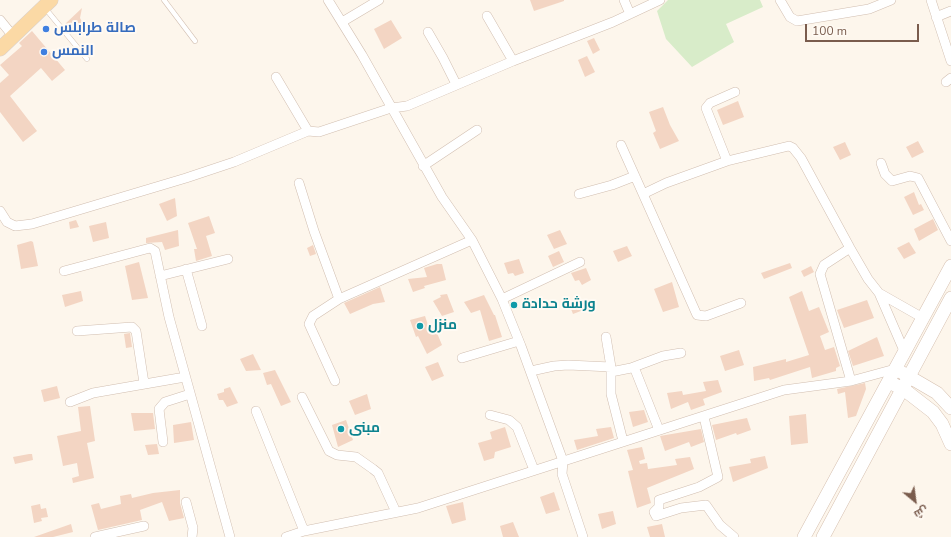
<!DOCTYPE html>
<html>
<head>
<meta charset="utf-8">
<style>
	body { margin:0 }
	#map { position:relative; width:951px; height:537px; overflow:hidden; background:#fdf6ec; font-family:"Nunito Sans",Cairo,sans-serif }
	canvas { display:block }
	.north { position:absolute; left:895px; top:481px; width:40px; height:40px; -webkit-text-stroke:3px #fffaf3; paint-order:stroke; rotate:151deg; font-size:11px; font-weight:700; line-height:16px; text-align:center; color:#7a5c4d }
	.north::after { content:''; display:block; margin:auto; width:14px; height:18px; background:#7a5c4d; clip-path:polygon(50% 0,100% 100%,50% 72%,0 100%) }
	.scale { position:absolute; left:805px; top:24px; width:114px; height:18px; box-sizing:border-box; border:2px solid #7a5c4d; border-top:0; padding-left:5px; font-size:12px; line-height:14px; white-space:nowrap; color:#7a5c4d; -webkit-text-stroke:3px #fffaf3; paint-order:stroke }
</style>
</head>
<body>
<div id="map">
<canvas width="951" height="537"></canvas>
<div class="north">ش</div>
<div class="scale">100 m</div>
</div>
<script>
const ctx = document.querySelector('canvas').getContext('2d');
ctx.lineJoin = 'round';
function fill(path, color) { ctx.fillStyle = color; ctx.fill(path, 'evenodd'); }
const poly = rows => new Path2D(rows.map(r => 'M' + r).join(''));
function trace(path, color, width, dash) { ctx.strokeStyle = color; ctx.lineWidth = width; ctx.lineCap = dash ? 'butt' : 'round'; ctx.setLineDash(dash || []); ctx.stroke(path); }
function write(font, color, halo, rows, align = 'center') {
  ctx.font = font + ' "Nunito Sans",Cairo,sans-serif'; ctx.lineWidth = 4; ctx.setLineDash([]); ctx.textBaseline = 'middle'; ctx.strokeStyle = halo; ctx.fillStyle = color; for (const [text, x, y, turn = 0] of rows) {
    ctx.save(); ctx.translate(x, y); ctx.rotate((+turn || 0) * Math.PI / 180); ctx.textAlign = isNaN(turn) ? turn : align; if (halo) ctx.strokeText(text, 0, 0); ctx.fillText(text, 0, 0); ctx.restore();
  }
}
const green = poly([
	[668,0,760,0,763,7,726,24,734,42,692,67,666,39,657,11]
]);
const building = poly([
	[530,0,564,0,564,1,534,11],
	[82,8,80,18,87,31,74,22,64,25],
	[391,20,402,38,384,49,374,29],
	[32,31,65,70,52,81,41,68,10,96,37,131,23,142,0,112,0,83,9,75,0,65,22,46,19,43],
	[594,38,600,50,593,54,587,41],
	[587,56,595,72,585,77,578,60],
	[738,101,744,117,723,125,717,110],
	[663,107,670,125,679,141,660,149,653,133,656,131,649,112],
	[918,141,924,152,912,158,906,147],
	[845,142,851,155,840,160,833,147],
	[914,192,919,205,921,204,924,210,913,215,904,197],
	[175,198,177,216,167,221,159,204],
	[209,216,215,233,206,236,212,256,196,261,194,249,197,249,188,223],
	[933,219,938,230,919,241,914,229],
	[76,220,79,227,70,229,69,222],
	[106,222,109,238,93,242,89,226],
	[178,230,179,246,165,250,162,242,146,243,146,238],
	[560,230,567,244,554,249,547,235],
	[31,241,33,242,38,266,21,269,17,245],
	[909,242,916,253,904,259,897,248],
	[313,245,316,254,310,256,307,248],
	[627,246,632,256,618,262,613,251],
	[559,251,564,262,553,267,548,256],
	[519,259,524,273,515,276,513,273,508,274,504,263],
	[139,262,148,298,132,300,125,266],
	[790,263,792,268,764,279,761,273],
	[437,264,442,264,446,280,424,286,425,288,413,292,408,279,427,277,424,268],
	[811,266,814,272,804,277,801,271],
	[586,268,591,280,582,285,579,280,575,281,571,273],
	[672,282,679,307,663,312,654,289],
	[380,287,385,302,373,304,350,314,344,303],
	[81,291,83,301,65,307,62,295],
	[802,291,809,311,819,307,829,332,820,336,825,350,834,347,840,366,836,368,836,371,812,378,810,367,770,380,769,378,754,381,753,367,786,359,786,362,809,355,789,297],
	[447,294,454,312,442,316,433,301,441,297,440,295],
	[484,295,494,315,495,315,502,337,489,341,480,310,471,313,464,302],
	[582,299,586,309,573,314,569,304],
	[867,300,874,318,844,328,837,310],
	[425,316,431,334,437,333,442,345,427,354,418,336,416,337,410,320],
	[130,333,132,347,126,348,124,334],
	[877,337,884,356,853,366,848,351],
	[739,350,744,365,725,371,720,356],
	[253,354,261,370,246,371,240,359],
	[438,362,444,376,432,381,425,367],
	[275,370,291,402,281,406,271,384,267,385,263,373],
	[718,380,722,392,703,399,705,405,691,410,688,402,671,409,667,393,682,391,683,395,706,391,703,382],
	[865,383,866,389,856,416,848,418,845,392,838,394,837,389],
	[57,386,60,398,44,402,41,390],
	[230,387,238,403,227,407,223,400,219,400,217,394,224,392,224,389],
	[367,394,371,409,355,415,349,401],
	[90,406,95,441,87,443,94,478,73,483,72,478,79,476,77,463,63,466,57,436,81,431,78,407],
	[644,410,648,422,633,427,629,412],
	[131,413,153,413,155,429,134,431],
	[806,414,808,443,791,445,789,416],
	[747,418,751,430,737,435,736,433,716,440,712,425],
	[346,420,353,440,338,447,332,425],
	[191,422,194,440,174,443,173,425],
	[505,427,511,447,495,452,494,458,484,461,478,443,492,439,490,432],
	[611,427,614,438,577,450,574,440,598,436,596,429],
	[701,429,704,442,691,447,689,442,665,451,660,436],
	[157,444,159,454,148,455,145,445],
	[642,447,645,459,639,461,640,464,647,463,648,469,677,465,675,459,690,457,694,469,647,488,651,503,637,508,628,471,633,470,627,450],
	[29,454,32,454,33,460,15,464,13,457],
	[765,456,768,468,733,482,729,467,751,463,750,459],
	[180,490,180,503,184,518,169,521,162,502,140,510,142,520,98,530,91,505,99,503,101,509,121,504,120,496,131,494,132,498,153,493],
	[554,492,560,510,546,514,540,497],
	[463,502,466,520,452,524,446,506],
	[40,504,41,509,46,508,48,517,41,518,42,521,34,523,31,506],
	[613,511,616,524,602,529,598,514],
	[513,522,519,537,503,537,500,526],
	[71,524,73,532,53,537,34,537],
	[662,524,665,537,650,537,647,527]
]);
const service = poly([
	[164,0,195,41],
	[45,8,87,59]
]);
const minor = poly([
	[328,0,362,55,442,197,472,240,502,299,521,346,563,461,562,474,583,537],
	[624,0,630,14],
	[780,0,790,17,797,21,869,9,891,0],
	[931,0,951,61],
	[487,16,513,61],
	[936,17,951,11],
	[0,20,13,36],
	[342,22,379,0],
	[428,32,443,58,456,84],
	[276,77,308,131],
	[946,82,951,78],
	[621,145,643,194],
	[727,161,706,108,710,103,735,92],
	[881,163,885,174,892,181,910,176,918,178,951,241],
	[423,166,477,130],
	[299,183,314,231,339,299,472,240],
	[579,194,612,185,635,176],
	[0,211,7,222,15,226,32,224,186,178,234,162,308,131,319,132,391,108,407,106,513,61,613,22,660,0],
	[850,248,824,265,820,274,851,381],
	[186,269,202,326],
	[64,271,150,248,155,251,169,317,230,537],
	[160,276,228,259],
	[879,293,923,318],
	[502,299,580,262],
	[741,303,706,316,697,315,643,194,666,183,727,161,789,146,793,148,801,158,850,248,868,279,879,293,905,353],
	[77,331,132,327,136,331,144,383],
	[606,337,611,367,611,394,623,441],
	[462,358,519,341],
	[634,367,659,430],
	[531,371,554,366,568,365,611,367],
	[611,372,631,368,663,356,681,353],
	[335,381,309,324,313,316,339,299],
	[302,397,329,451,337,455,356,457,373,469,378,473,396,512],
	[70,402,93,393,185,377],
	[256,411,304,531],
	[490,415,509,420,517,427,534,470],
	[704,417,718,477,699,487,659,500,659,507,654,512,656,516,681,508,706,505,720,525,734,537],
	[163,442,159,409,165,402,190,394],
	[186,502,193,528,192,537],
	[95,537,144,526],
	[286,537,304,531,418,508,784,390,851,381,895,369]
]);
const secondary = poly([
	[901,372,937,393,951,408],
	[895,385,902,388,933,412,942,424,951,444],
	[804,537,951,266],
	[823,537,951,298]
]);
const primary = poly([
	[0,49,51,0]
]);
const markers = [
	[46,29,4,"#3f7fe0"],
	[44,52,4,"#3f7fe0"],
	[514,305,4,"#0f9aa8"],
	[420,326,4,"#0f9aa8"],
	[341,429,4,"#0f9aa8"]
];
const shopNames = [
	["صالة طرابلس",54,29],
	["النمس",52,52]
];
const cultureNames = [
	["ورشة حدادة",522,305],
	["منزل",428,326],
	["مبنى",349,429]
];
fill(green, '#d8ecc9');
fill(building, '#f3d5c3');
trace(service, '#d1beb0', 5.5);
trace(minor, '#d1beb0', 10);
trace(secondary, '#d6c0b0', 14);
trace(primary, '#dad1cd', 15);
trace(service, '#fff', 4.5);
trace(minor, '#fff', 9);
trace(secondary, '#fff', 13);
trace(primary, '#fbd9a5', 14);
for (const [x, y, r, color] of markers) { const dot = new Path2D(); dot.arc(x, y, r, 0, 2 * Math.PI); ctx.fillStyle = color; ctx.fill(dot); trace(dot, '#fffaf3', 1.5); }
write('bold 14px', '#366cbe', '#fffaf3', shopNames, 'left');
write('bold 14px', '#0d838f', '#fffaf3', cultureNames, 'left');
</script>
</body>
</html>
